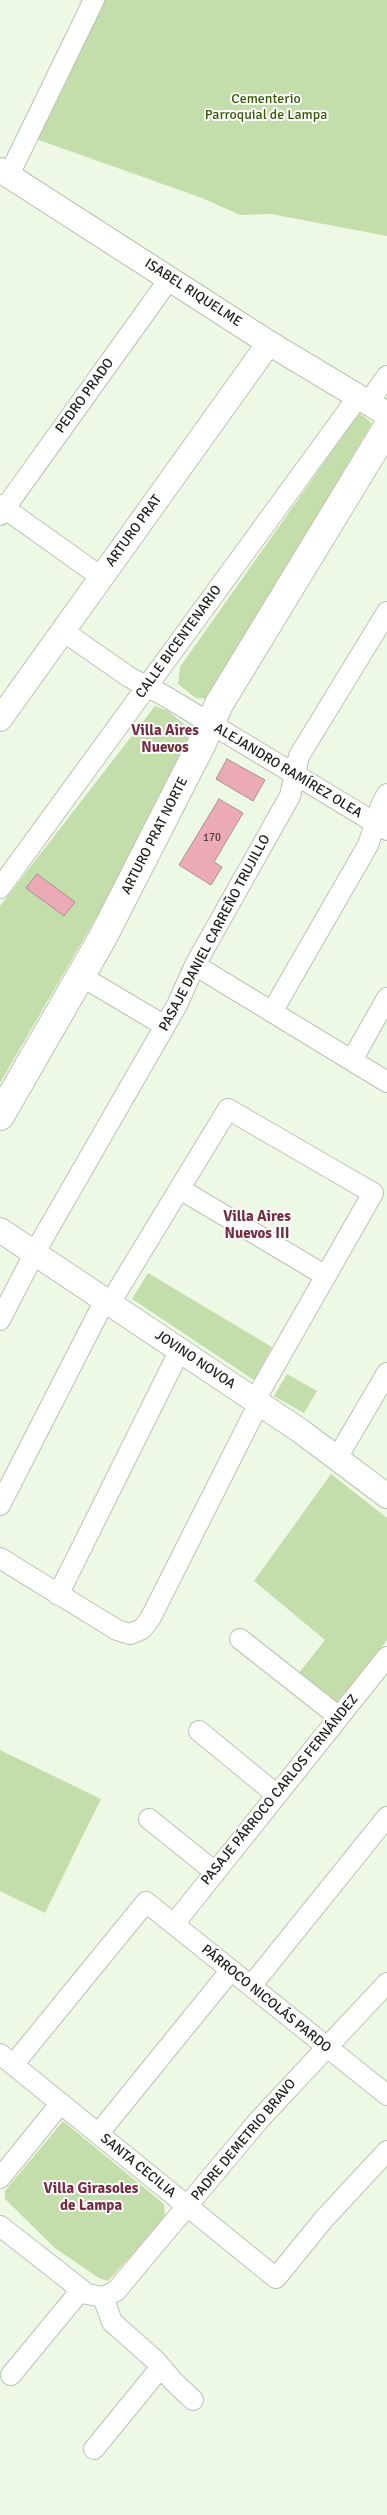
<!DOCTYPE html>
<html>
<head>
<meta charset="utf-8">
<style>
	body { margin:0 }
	canvas { display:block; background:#eef9e5 }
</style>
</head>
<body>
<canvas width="387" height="2515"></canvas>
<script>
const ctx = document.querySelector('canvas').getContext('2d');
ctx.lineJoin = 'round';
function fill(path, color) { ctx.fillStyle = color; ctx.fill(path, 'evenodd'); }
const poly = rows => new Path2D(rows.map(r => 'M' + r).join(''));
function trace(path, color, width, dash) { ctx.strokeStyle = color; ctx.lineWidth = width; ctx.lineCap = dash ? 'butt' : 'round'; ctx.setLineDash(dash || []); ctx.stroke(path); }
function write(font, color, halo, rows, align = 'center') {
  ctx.font = font + ' Signika,sans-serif'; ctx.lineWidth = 4; ctx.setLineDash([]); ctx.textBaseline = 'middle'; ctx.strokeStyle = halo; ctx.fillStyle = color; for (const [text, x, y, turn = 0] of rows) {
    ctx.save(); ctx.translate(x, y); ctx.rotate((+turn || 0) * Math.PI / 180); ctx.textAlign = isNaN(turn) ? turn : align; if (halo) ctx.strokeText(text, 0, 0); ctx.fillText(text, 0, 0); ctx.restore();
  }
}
const green = poly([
	[103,0,387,0,387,236,271,214,240,215,202,198,36,139],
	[359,413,372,423,208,699,196,698,178,684,180,667],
	[155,706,168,711,194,732,115,885,0,1083,0,906],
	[148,1273,272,1347,254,1380,132,1299],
	[287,1374,317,1391,304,1413,274,1396],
	[331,1474,387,1518,387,1640,336,1706,298,1674,325,1640,254,1581],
	[0,1750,101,1799,45,1913,0,1891],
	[63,2121,164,2204,165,2218,108,2281,99,2278,55,2248,5,2199,5,2191]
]);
const building = poly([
	[227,759,265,780,253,801,216,779,227,759],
	[219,799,243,813,214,862,222,867,211,885,179,865,219,799],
	[37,874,75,902,64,916,26,888,37,874]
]);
const minor = poly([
	[9,175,94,0],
	[368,403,387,376],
	[0,505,101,577],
	[0,515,170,278],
	[63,631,129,677,165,696,387,830],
	[0,888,358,397],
	[195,965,387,1082],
	[81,976,165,1026],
	[272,1012,368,845,382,803,387,794],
	[352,1060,387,998],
	[180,1189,326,1276],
	[110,1303,228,1109,373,1193,255,1400],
	[0,1320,35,1252,177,1005,195,965,290,796,299,756,387,612],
	[337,1458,387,1373],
	[0,1505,105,1300],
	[0,1558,117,1630,130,1634,142,1629,150,1619,259,1403],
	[58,1595,180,1350],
	[240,1639,339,1717],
	[199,1731,277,1795],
	[149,1819,215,1872],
	[174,1924,387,1657],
	[251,1986,387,1817],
	[0,2054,276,2278,324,2219,387,2151],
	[13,2065,146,1902,387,2095],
	[98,2134,231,1970],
	[0,2178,61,2103],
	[0,2226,87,2294,103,2297,116,2291,259,2120,387,1983],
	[103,2297,112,2322,155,2360,173,2381,193,2400],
	[11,2375,81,2290],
	[94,2449,161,2367]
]);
const tertiary = poly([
	[0,170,269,343,387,414],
	[0,719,269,343],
	[0,1230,302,1432,387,1496]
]);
const secondary = poly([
	[0,1116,103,937,202,743,219,704,387,428]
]);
const numberNames = [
	["170",212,838]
];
const parkNames = [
	["Cementerio",266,99],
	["Parroquial de Lampa",266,115]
];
const streetNames = [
	["ISABEL RIQUELME",193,293,33],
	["PEDRO PRADO",85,396,-54],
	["ARTURO PRAT",134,531,-54],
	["CALLE BICENTENARIO",179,642,-54],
	["ALEJANDRO RAMÍREZ OLEA",288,771,31],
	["ARTURO PRAT NORTE",155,836,-63],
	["PASAJE DANIEL CARREÑO TRUJILLO",215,933,-62],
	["JOVINO NOVOA",195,1360,34],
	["PASAJE PÁRROCO CARLOS FERNÁNDEZ",280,1790,-51],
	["PÁRROCO NICOLÁS PARDO",266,1999,39],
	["PADRE DEMETRIO BRAVO",244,2140,-50],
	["SANTA CECILIA",138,2166,39]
];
const neighbourhoodNames = [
	["Villa Aires",165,731],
	["Nuevos",165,748],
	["Villa Aires",257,1217],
	["Nuevos III",257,1234],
	["Villa Girasoles",91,2189],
	["de Lampa",91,2206]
];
fill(green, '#c3deaa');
fill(building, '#eca9b6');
trace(building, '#a79094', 1);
trace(minor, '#bac4b2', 22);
trace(tertiary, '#bac4b2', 26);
trace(secondary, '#bac4b2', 30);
trace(minor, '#fff', 20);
trace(tertiary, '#fff', 24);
trace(secondary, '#fff', 28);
write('11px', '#504240', null, numberNames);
write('14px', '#385805', '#fff', parkNames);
write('14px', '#1c2019', '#fff', streetNames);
write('bold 15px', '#742e40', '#fff', neighbourhoodNames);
</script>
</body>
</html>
